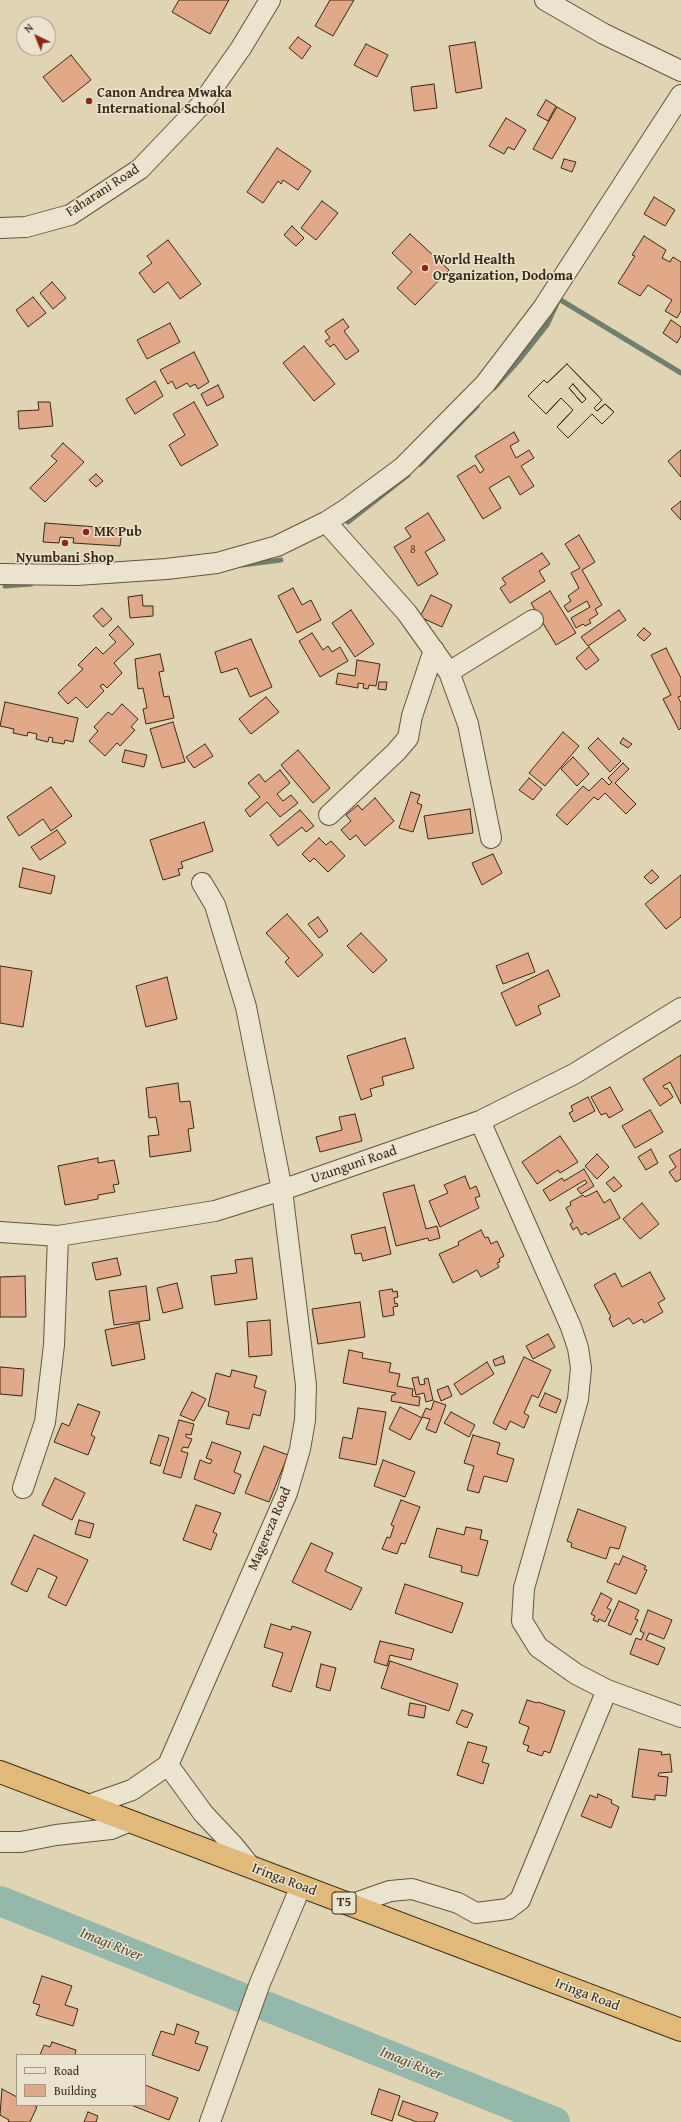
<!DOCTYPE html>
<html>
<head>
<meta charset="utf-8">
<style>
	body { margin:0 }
	#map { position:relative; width:681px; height:2122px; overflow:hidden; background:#e0d4b3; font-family:"Gentium Book Plus",serif }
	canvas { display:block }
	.legend { position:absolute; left:16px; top:2054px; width:130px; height:52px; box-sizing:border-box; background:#ebe3ce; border:1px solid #a59882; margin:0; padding:5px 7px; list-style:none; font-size:12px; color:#3b2810 }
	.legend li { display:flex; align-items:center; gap:8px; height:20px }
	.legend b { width:20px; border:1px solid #a59882 }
	.north { position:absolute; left:16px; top:16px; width:40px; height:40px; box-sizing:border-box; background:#ebe3ce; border:1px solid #a59882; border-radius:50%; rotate:317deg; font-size:11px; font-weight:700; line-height:16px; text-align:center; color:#3b2810 }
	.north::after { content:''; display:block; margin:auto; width:14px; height:18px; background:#8f2418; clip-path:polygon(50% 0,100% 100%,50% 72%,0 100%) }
</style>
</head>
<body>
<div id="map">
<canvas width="681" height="2122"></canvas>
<ul class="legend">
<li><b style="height:5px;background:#ebe3ce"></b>Road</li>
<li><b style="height:11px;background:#e0a989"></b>Building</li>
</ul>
<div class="north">N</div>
</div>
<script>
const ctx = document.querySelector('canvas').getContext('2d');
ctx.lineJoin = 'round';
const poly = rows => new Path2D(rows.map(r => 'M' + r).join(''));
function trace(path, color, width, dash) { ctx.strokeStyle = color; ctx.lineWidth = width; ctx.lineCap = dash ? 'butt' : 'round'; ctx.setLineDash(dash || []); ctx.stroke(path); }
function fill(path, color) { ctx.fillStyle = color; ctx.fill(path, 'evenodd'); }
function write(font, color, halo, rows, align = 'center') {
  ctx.font = font + ' "Gentium Book Plus",serif'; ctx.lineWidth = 3; ctx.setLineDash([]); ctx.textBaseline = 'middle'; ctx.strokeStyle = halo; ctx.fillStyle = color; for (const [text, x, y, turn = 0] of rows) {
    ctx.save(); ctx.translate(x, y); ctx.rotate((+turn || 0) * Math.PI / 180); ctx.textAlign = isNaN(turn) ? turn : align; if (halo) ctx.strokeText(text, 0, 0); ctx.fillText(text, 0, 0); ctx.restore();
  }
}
const stream = poly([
	[494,388,520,359,547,325,559,299,681,373],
	[420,464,477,406],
	[348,522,408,475],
	[242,565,281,560],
	[5,586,31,584]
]);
const river = poly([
	[0,1901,245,1999],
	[268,2007,555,2122]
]);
const building = poly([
	[179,0,229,0,210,34,172,12,179,0],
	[330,0,354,0,333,36,315,26,330,0],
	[298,37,311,46,302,59,289,48,298,37],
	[475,42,482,88,456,93,449,46,475,42],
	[366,44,388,55,377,77,354,65,366,44],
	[71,55,91,80,63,102,43,77,71,55],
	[434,84,437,108,414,111,411,87,434,84],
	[546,100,556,106,548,121,537,115,546,100],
	[557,107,576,118,552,159,533,149,557,107],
	[506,118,526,130,514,150,508,147,504,154,489,146,506,118],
	[277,148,311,171,298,190,283,180,281,184,278,181,263,203,247,192,277,148],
	[564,159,576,162,572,172,561,168,564,159],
	[654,197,675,210,665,226,644,214,654,197],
	[322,201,338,213,316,240,301,228,322,201],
	[292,226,304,238,296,246,284,235,292,226],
	[410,234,449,270,415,305,397,288,412,272,392,253,410,234],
	[644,236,666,250,662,258,670,262,673,257,681,262,681,311,677,318,665,311,672,300,648,285,640,296,618,283,635,256,632,255,644,236],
	[168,240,201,284,180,299,168,282,154,293,139,273,152,263,147,256,168,240],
	[52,282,66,298,53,309,40,293,52,282],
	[33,297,46,313,28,327,16,310,33,297],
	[343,319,349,327,344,331,359,351,346,360,334,344,330,347,325,341,330,338,325,331,343,319],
	[671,320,681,327,681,336,677,343,663,333,671,320],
	[170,323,180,342,147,359,137,340,170,323],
	[304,346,335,384,314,401,283,363,304,346],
	[194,352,209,382,198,389,195,384,190,387,187,383,176,389,172,381,168,384,160,370,194,352],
	[567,364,602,400,594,408,597,411,605,404,614,412,602,424,592,414,568,438,557,427,573,410,561,398,546,414,528,396,544,380,547,383,567,364],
	[573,384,586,399,582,403,569,388,573,384],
	[567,364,602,400,594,408,597,411,605,404,614,412,602,424,592,414,568,438,557,427,573,410,561,398,546,414,528,396,544,380,547,383,567,364],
	[155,381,163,396,135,414,126,399,155,381],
	[573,384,586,399,582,403,569,388,573,384],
	[218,385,224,397,207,406,201,394,218,385],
	[38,402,50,402,53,426,19,429,18,411,39,410,38,402],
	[194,402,218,445,181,466,169,445,185,435,173,414,194,402],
	[514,432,519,441,510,446,516,458,529,450,534,458,521,466,534,486,520,495,509,476,489,488,501,508,483,519,457,476,475,465,480,473,484,470,475,456,514,432],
	[63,443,84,462,45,502,30,488,57,461,51,456,63,443],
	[681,450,681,477,668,461,681,450],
	[96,474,103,481,96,487,89,480,96,474],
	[681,501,681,520,671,509,681,501],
	[428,513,445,540,425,552,438,574,418,586,394,547,411,537,405,528,428,513],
	[45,523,122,529,120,546,73,543,74,538,60,537,59,543,43,542,45,523],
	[579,535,595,562,582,570,602,605,595,609,598,614,589,620,591,623,585,626,583,624,576,628,571,618,590,607,587,601,568,612,564,606,571,601,568,596,579,588,571,573,580,568,565,544,579,535],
	[542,553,550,564,539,571,545,581,510,603,500,588,506,584,502,578,542,553],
	[293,588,302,605,311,600,321,620,297,633,278,596,293,588],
	[550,591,576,633,556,645,531,603,550,591],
	[142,595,143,606,153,606,153,616,130,618,128,597,142,595],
	[431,595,452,605,442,627,420,617,431,595],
	[102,608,112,619,103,627,93,616,102,608],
	[351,610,374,644,355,657,332,623,351,610],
	[619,610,626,620,588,646,581,637,619,610],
	[118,626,134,644,114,663,122,673,107,688,103,684,100,686,104,691,87,708,76,697,68,704,58,693,83,669,78,665,96,647,103,654,116,642,109,635,118,626],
	[644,628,651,634,644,641,637,635,644,628],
	[312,633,323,650,328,646,332,652,340,647,348,661,320,677,299,641,312,633],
	[251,639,272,687,250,697,237,668,221,673,215,652,251,639],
	[589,647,599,660,586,670,576,658,589,647],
	[666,648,681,678,681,696,678,697,681,703,681,728,679,730,663,699,671,695,651,655,666,648],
	[160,654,164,671,159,672,164,697,169,696,174,718,146,724,143,709,147,708,143,688,138,689,135,659,160,654],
	[357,660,380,664,376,686,369,685,368,689,363,688,364,684,358,683,358,688,336,684,338,673,355,676,357,660],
	[379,682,387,682,386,690,378,689,379,682],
	[266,697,279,712,251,734,239,719,266,697],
	[5,702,78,718,73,742,65,740,64,744,52,742,53,738,49,737,48,742,36,739,37,734,28,732,27,736,13,733,14,729,0,726,5,702],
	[122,704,138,719,131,727,135,730,120,746,117,743,105,756,89,741,98,731,94,727,108,712,112,715,122,704],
	[173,722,185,762,162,768,150,729,173,722],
	[563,732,579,746,545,786,529,773,563,732],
	[598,738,621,761,610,772,588,748,598,738],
	[623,738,632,744,628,748,620,743,623,738],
	[205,744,213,756,194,768,186,757,205,744],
	[125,750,147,755,144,767,122,762,125,750],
	[298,750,330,788,313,803,281,765,298,750],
	[573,757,589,774,577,786,561,769,573,757],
	[623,763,629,769,615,783,636,804,626,814,605,793,598,800,594,797,567,825,556,815,583,786,589,791,602,778,609,785,612,782,608,778,623,763],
	[280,770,290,783,277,794,283,801,291,795,298,803,280,817,267,802,250,817,245,810,260,797,248,783,259,774,265,782,280,770],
	[529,778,542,789,533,800,519,790,529,778],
	[51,787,72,816,51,831,43,819,19,836,7,817,51,787],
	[411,792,420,795,417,803,422,805,413,832,399,828,411,792],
	[375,798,394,821,365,846,356,835,350,840,341,830,351,821,346,815,358,805,362,810,375,798],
	[470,809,473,833,428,839,424,816,470,809],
	[300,810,314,826,306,832,302,827,278,846,270,835,300,810],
	[204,822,213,851,181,862,183,868,178,869,180,875,163,880,150,840,204,822],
	[57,830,66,843,40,860,31,847,57,830],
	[319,838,326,845,331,841,345,856,328,872,314,858,310,862,302,854,319,838],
	[493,854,502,873,482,885,472,863,493,854],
	[23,868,55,876,51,894,19,887,23,868],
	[652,870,659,877,651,884,644,877,652,870],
	[681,875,681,917,666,929,645,904,681,875],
	[287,914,323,955,298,977,285,962,289,958,266,933,287,914],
	[318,917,328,931,319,938,308,924,318,917],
	[361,933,387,960,373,973,347,946,361,933],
	[528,953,535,972,503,984,496,966,528,953],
	[0,966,32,971,23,1027,0,1023,0,966],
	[548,970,560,996,538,1006,541,1014,516,1026,501,993,548,970],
	[167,977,177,1019,146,1027,136,986,167,977],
	[405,1038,414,1068,382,1077,384,1085,370,1089,372,1096,361,1100,347,1056,405,1038],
	[681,1055,681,1104,670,1082,663,1086,665,1089,667,1088,673,1097,660,1106,643,1079,681,1055],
	[178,1083,180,1102,190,1101,194,1128,188,1129,191,1151,150,1157,148,1136,159,1135,156,1117,149,1118,146,1088,178,1083],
	[610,1087,623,1110,609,1118,606,1113,601,1115,591,1097,610,1087],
	[588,1097,595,1111,574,1122,569,1113,573,1111,571,1106,588,1097],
	[650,1110,663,1132,635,1148,622,1126,650,1110],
	[355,1114,362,1141,320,1152,316,1137,342,1130,339,1117,355,1114],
	[560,1136,578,1162,560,1173,558,1170,537,1184,522,1162,560,1136],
	[651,1149,658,1163,646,1170,638,1157,651,1149],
	[681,1149,681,1179,676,1182,669,1172,676,1167,669,1156,681,1149],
	[597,1154,609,1167,597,1179,585,1166,597,1154],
	[98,1158,98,1163,114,1160,119,1184,113,1185,115,1192,98,1195,98,1199,65,1205,58,1166,98,1158],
	[584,1169,594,1186,581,1194,577,1189,587,1183,585,1180,550,1201,543,1190,562,1178,564,1181,584,1169],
	[465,1176,470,1189,476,1186,480,1196,475,1198,479,1208,440,1227,429,1201,448,1193,444,1185,465,1176],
	[614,1177,622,1186,614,1192,606,1183,614,1177],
	[414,1185,426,1229,437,1226,440,1238,429,1241,428,1238,396,1246,383,1193,414,1185],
	[597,1191,604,1203,610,1199,620,1218,588,1235,586,1232,581,1235,577,1227,573,1230,570,1224,573,1222,566,1208,571,1205,570,1202,583,1195,585,1197,597,1191],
	[642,1203,659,1224,640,1239,623,1219,642,1203],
	[385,1227,391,1254,363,1261,361,1253,355,1254,351,1235,385,1227],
	[481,1230,485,1238,488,1237,491,1244,497,1241,504,1256,499,1259,500,1262,497,1263,499,1267,481,1277,477,1270,453,1283,439,1254,459,1245,458,1242,481,1230],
	[117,1258,121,1275,96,1280,92,1263,117,1258],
	[252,1258,257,1299,215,1305,211,1276,237,1273,235,1260,252,1258],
	[650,1272,665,1299,658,1303,663,1312,644,1323,642,1319,633,1324,629,1318,613,1327,609,1318,611,1317,594,1285,615,1273,622,1287,650,1272],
	[25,1276,26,1317,0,1317,0,1277,25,1276],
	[177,1283,183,1308,163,1313,157,1288,177,1283],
	[146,1286,150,1320,114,1325,109,1291,146,1286],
	[392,1289,393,1292,397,1291,398,1297,394,1298,395,1304,397,1303,398,1306,393,1307,394,1315,383,1317,379,1291,392,1289],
	[360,1302,365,1337,318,1344,312,1309,360,1302],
	[270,1320,272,1355,249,1357,247,1322,270,1320],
	[139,1323,145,1359,112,1366,105,1330,139,1323],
	[548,1334,555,1347,533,1359,526,1346,548,1334],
	[349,1350,363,1353,362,1358,391,1363,389,1372,400,1374,397,1386,413,1389,412,1396,420,1397,419,1406,391,1401,392,1395,395,1395,396,1393,343,1383,349,1350],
	[503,1356,505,1363,495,1366,493,1360,503,1356],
	[524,1357,551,1370,538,1398,532,1395,524,1413,529,1416,524,1428,510,1421,506,1430,493,1423,524,1357],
	[487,1362,494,1374,461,1395,454,1384,487,1362],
	[0,1367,24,1369,22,1396,0,1394,0,1367],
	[232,1370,257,1376,254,1387,266,1391,260,1416,253,1414,249,1429,226,1424,229,1412,208,1406,216,1373,230,1377,232,1370],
	[418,1377,420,1385,425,1384,424,1379,428,1378,433,1400,426,1402,424,1393,416,1395,412,1378,418,1377],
	[448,1386,452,1396,441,1401,437,1390,448,1386],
	[192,1392,206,1399,194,1421,180,1415,192,1392],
	[545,1393,561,1400,556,1413,539,1406,545,1393],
	[434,1401,446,1405,436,1433,426,1429,430,1419,422,1417,426,1408,431,1410,434,1401],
	[78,1404,100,1412,91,1435,95,1437,88,1455,54,1442,62,1423,69,1426,78,1404],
	[400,1407,422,1418,410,1440,389,1429,400,1407],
	[358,1408,386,1412,376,1465,339,1458,343,1437,352,1439,358,1408],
	[451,1412,475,1425,469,1437,444,1423,451,1412],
	[179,1420,194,1424,191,1435,186,1434,186,1437,192,1439,188,1448,183,1447,181,1451,188,1453,181,1478,163,1473,179,1420],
	[159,1435,169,1438,160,1466,150,1463,159,1435],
	[473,1435,500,1443,497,1454,514,1459,507,1482,484,1476,479,1493,467,1490,474,1466,464,1463,473,1435],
	[212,1442,241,1452,234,1472,241,1475,234,1494,194,1479,200,1460,210,1464,212,1460,206,1458,212,1442],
	[264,1446,288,1455,269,1502,245,1493,264,1446],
	[383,1460,415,1472,405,1497,374,1486,383,1460],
	[55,1478,85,1493,72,1520,42,1505,55,1478],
	[401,1500,420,1507,405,1544,401,1543,397,1554,382,1549,387,1537,390,1538,394,1526,391,1525,401,1500],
	[196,1505,221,1513,213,1532,217,1534,211,1550,183,1540,196,1505],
	[578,1509,626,1527,619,1549,610,1547,606,1559,571,1547,572,1543,567,1541,578,1509],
	[79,1520,94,1524,90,1538,75,1534,79,1520],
	[466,1527,482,1530,480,1539,488,1541,478,1576,461,1572,462,1566,429,1557,437,1528,464,1535,466,1527],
	[34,1535,88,1560,66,1606,48,1597,57,1577,38,1568,27,1592,11,1584,34,1535],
	[311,1543,333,1553,325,1571,362,1588,351,1610,292,1582,311,1543],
	[623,1556,646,1566,644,1569,647,1570,636,1594,607,1582,615,1563,619,1565,623,1556],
	[405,1584,463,1603,452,1633,395,1613,405,1584],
	[601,1593,612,1599,607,1608,611,1610,605,1622,599,1619,598,1622,593,1620,595,1616,591,1614,601,1593],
	[619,1601,639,1610,635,1619,638,1620,631,1635,608,1625,619,1601],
	[648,1610,672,1620,664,1639,649,1633,646,1640,665,1648,658,1665,630,1654,636,1638,641,1640,644,1633,640,1631,648,1610],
	[271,1624,291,1630,292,1626,311,1632,291,1692,272,1686,283,1653,264,1647,271,1624],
	[380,1641,414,1649,411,1660,390,1655,387,1666,374,1662,380,1641],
	[390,1661,458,1684,449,1711,381,1688,390,1661],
	[321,1664,336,1668,330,1691,316,1687,321,1664],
	[527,1700,537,1703,538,1702,565,1711,550,1753,544,1751,542,1756,527,1751,529,1746,523,1744,529,1727,519,1723,527,1700],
	[410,1703,426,1706,424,1718,408,1715,410,1703],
	[462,1710,473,1714,467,1728,456,1723,462,1710],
	[468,1742,487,1747,482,1762,489,1764,483,1784,457,1775,468,1742],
	[639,1749,662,1752,661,1755,670,1754,672,1772,659,1773,658,1776,668,1777,666,1796,655,1795,655,1800,632,1797,639,1749],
	[598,1794,612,1800,611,1803,619,1807,611,1828,581,1816,590,1795,597,1798,598,1794],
	[42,1976,72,1986,65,2005,78,2009,73,2026,36,2015,40,2005,33,2003,42,1976],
	[177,2024,199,2032,195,2043,208,2047,199,2071,152,2055,161,2031,174,2035,177,2024],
	[52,2042,76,2050,75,2055,40,2055,44,2045,50,2047,52,2042],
	[145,2085,178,2098,169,2120,131,2105,145,2105,145,2085],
	[2,2089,17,2097,17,2105,33,2105,37,2107,30,2122,8,2122,9,2120,0,2115,2,2089],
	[379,2089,400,2096,392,2121,371,2114,379,2089],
	[403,2101,438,2113,434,2122,417,2122,398,2115,403,2101],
	[88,2112,98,2116,96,2122,84,2122,88,2112]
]);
const minor = poly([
	[545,0,604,34,681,71],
	[0,228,26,227,70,215,140,169,201,105,241,48,270,0],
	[326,522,407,613,449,672,468,724,491,838],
	[0,574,77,575,166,569,217,563,277,546,326,522,345,510,403,467,485,384,543,308,681,95],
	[449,672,533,620],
	[329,815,396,752,408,738,412,716,434,650],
	[480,1121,571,1327,578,1348,581,1368,578,1399,524,1588,522,1621,538,1647,576,1674,607,1690,681,1717],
	[0,1232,58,1236,215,1211,282,1190,480,1121,574,1074,681,1008],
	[23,1488,45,1422,54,1345,58,1236],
	[168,1765,203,1813,233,1845,250,1866],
	[89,1805,132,1790,168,1765,287,1493,300,1449,305,1420,306,1385,282,1190,246,1007,215,905,202,883],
	[0,1842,21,1842,56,1835,111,1829,130,1821],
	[350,1905,390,1891,412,1889,458,1903,476,1913,508,1909,520,1900,607,1690],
	[210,2122,260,1983,301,1886]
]);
const highway = poly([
	[0,1772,681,2030]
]);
const markers = [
	[89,101,4,"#8f2418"],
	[425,268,4,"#8f2418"],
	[86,532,4,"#8f2418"],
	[65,543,4,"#8f2418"]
];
const numberNames = [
	["8",413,550]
];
const shields = [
	[344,1903,24]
];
const shieldNames = [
	["T5",344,1903]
];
const poiNames = [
	["Canon Andrea Mwaka",97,93],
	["International School",97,109],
	["World Health",433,260],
	["Organization, Dodoma",433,276],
	["MK Pub",94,532],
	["Nyumbani Shop",65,558,"center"]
];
const streetNames = [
	["Faharani Road",103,191,-33],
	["Uzunguni Road",354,1165,-19],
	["Magereza Road",270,1529,-67],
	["Iringa Road",284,1880,21],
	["Iringa Road",587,1995,21]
];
const waterNames = [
	["Imagi River",111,1945,22],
	["Imagi River",411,2064,22]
];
trace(stream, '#707e6c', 5);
trace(river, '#94b8a9', 30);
fill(building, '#e0a989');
trace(building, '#3b2810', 1);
trace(minor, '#645339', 22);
trace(highway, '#3b2810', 24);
trace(minor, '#ebe3ce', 20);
trace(highway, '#e0ba7a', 22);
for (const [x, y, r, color] of markers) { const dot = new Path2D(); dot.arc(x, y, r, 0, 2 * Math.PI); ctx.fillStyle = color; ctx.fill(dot); trace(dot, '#ebe3ce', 1.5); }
write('12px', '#64482e', null, numberNames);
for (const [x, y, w] of shields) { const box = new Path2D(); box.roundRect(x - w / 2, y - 11, w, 22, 3); ctx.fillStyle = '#ebe3ce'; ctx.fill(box); trace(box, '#3b2810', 1); }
write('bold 13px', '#3b2810', null, shieldNames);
write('bold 14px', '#3b2810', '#ebe3ce', poiNames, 'left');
write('14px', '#3b2810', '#ebe3ce', streetNames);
write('italic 15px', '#514c36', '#ebe3ce', waterNames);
</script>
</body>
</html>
